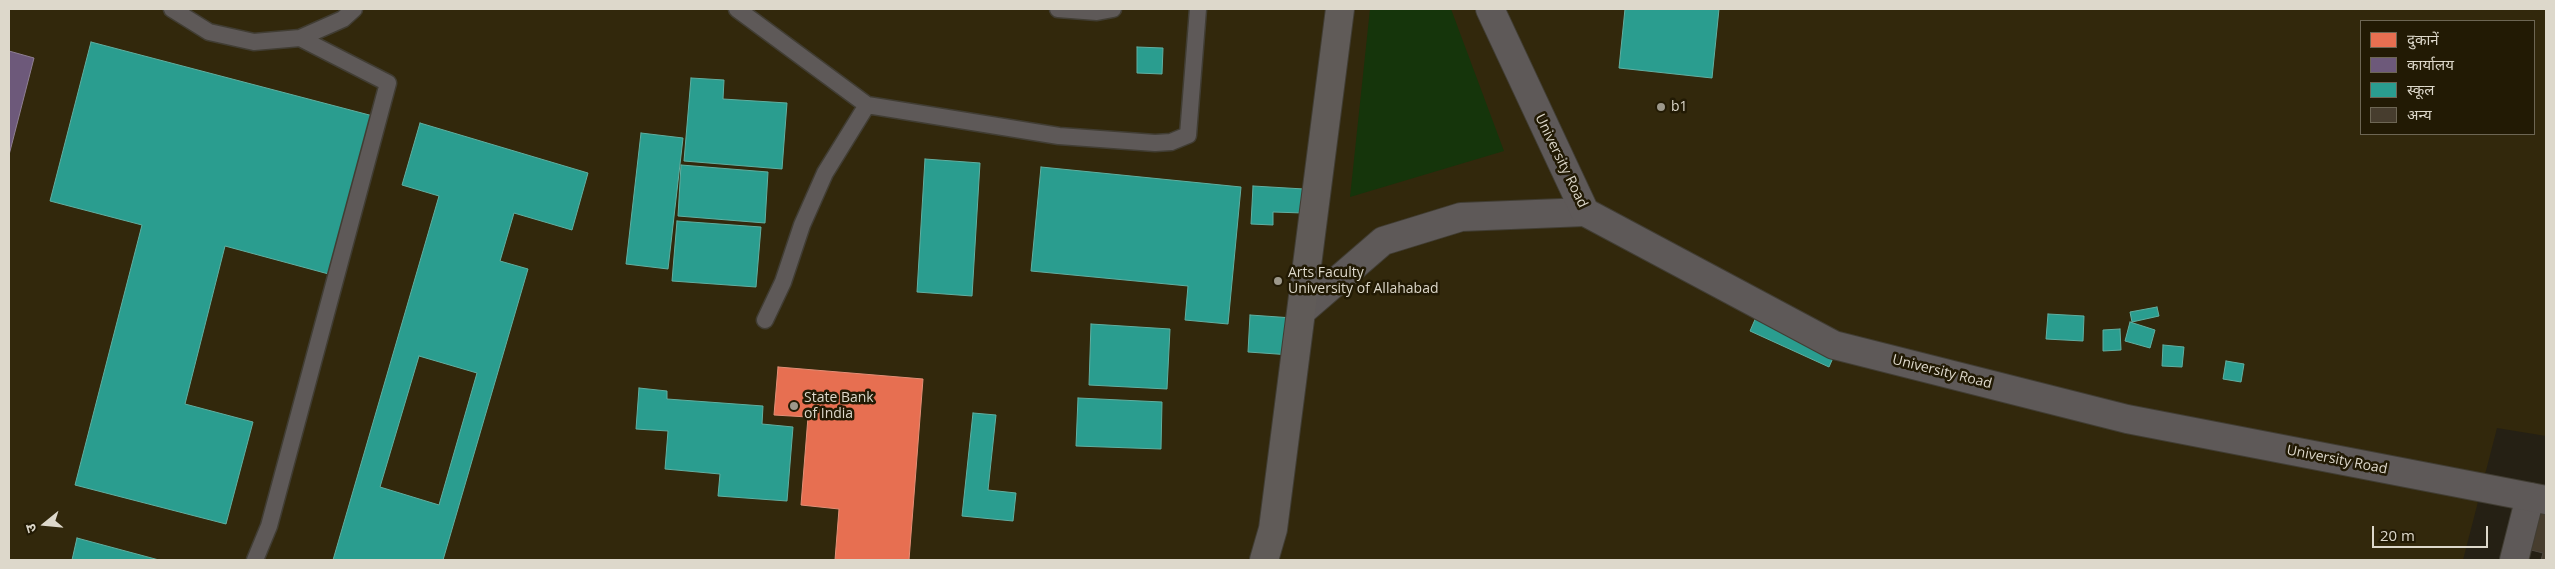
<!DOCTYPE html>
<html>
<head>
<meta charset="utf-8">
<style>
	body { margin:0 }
	#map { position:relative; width:2555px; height:569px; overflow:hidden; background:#252014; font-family:"Open Sans","Noto Sans Devanagari",sans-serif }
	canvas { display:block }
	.frame { position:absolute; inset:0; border:10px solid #ddd8cb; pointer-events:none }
	.legend { position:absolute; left:2360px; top:20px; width:175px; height:115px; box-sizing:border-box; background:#221a04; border:1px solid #6d6654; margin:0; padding:6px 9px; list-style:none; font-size:15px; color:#ddd8cb }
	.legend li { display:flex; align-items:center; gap:10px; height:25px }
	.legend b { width:25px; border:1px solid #6d6654 }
	.north { position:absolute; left:20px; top:499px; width:50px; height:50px; -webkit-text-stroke:4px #221a04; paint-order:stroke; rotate:253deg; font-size:14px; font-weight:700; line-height:20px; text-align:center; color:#ddd8cb }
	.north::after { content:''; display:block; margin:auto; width:18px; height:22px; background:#ddd8cb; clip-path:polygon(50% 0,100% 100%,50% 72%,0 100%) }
	.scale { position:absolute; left:2372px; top:526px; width:116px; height:22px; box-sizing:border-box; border:2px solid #ddd8cb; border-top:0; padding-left:6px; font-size:15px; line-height:18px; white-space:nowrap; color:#ddd8cb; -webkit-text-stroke:4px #221a04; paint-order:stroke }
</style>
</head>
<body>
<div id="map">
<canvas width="2555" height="569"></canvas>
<div class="frame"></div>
<ul class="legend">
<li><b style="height:14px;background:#e76f51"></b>दुकानें</li>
<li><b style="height:14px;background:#6d597a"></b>कार्यालय</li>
<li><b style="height:14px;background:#2a9d8f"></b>स्कूल</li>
<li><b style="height:14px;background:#473d2e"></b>अन्य</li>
</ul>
<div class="north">उ</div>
<div class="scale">20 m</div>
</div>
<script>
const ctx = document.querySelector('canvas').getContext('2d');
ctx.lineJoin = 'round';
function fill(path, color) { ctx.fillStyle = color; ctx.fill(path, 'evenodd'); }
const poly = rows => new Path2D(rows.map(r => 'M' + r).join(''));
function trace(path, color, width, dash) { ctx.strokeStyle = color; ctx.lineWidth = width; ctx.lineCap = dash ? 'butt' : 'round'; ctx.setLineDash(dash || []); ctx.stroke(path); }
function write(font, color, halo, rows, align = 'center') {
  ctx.font = font + ' "Open Sans",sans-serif'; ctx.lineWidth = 5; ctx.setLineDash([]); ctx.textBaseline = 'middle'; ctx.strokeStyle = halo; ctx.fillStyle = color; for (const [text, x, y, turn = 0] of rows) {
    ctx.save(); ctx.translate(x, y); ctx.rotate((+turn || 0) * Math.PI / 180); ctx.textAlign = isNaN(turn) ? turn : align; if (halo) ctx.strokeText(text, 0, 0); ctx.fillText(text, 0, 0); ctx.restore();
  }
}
const built = poly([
	[9,9,2546,9,2546,436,2497,428,2463,560,9,560],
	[2361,21,2534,21,2534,134,2361,134]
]);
const green = poly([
	[1370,9,1451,9,1504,151,1350,197]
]);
const shops = poly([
	[778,367,923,379,909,560,835,560,839,509,801,505,808,417,774,415,778,367]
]);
const offices = poly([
	[9,51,34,58,9,155,9,51]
]);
const schools = poly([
	[1625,9,1719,9,1712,78,1619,68,1625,9],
	[91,42,377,117,336,276,225,246,185,404,253,422,226,524,75,485,142,225,50,201,91,42],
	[1137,47,1163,48,1162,74,1137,73,1137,47],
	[691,78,724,80,723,99,787,103,782,169,684,161,691,78],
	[420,123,588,173,572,230,514,213,500,261,528,269,443,560,333,560,439,196,402,185,420,123],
	[419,356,477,373,439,505,380,487,419,356],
	[641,133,683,138,668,269,626,264,641,133],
	[925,159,980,163,972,296,917,292,925,159],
	[681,165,768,172,765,223,678,216,681,165],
	[1041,167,1241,187,1228,324,1185,320,1188,286,1031,271,1041,167],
	[1253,186,1304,189,1303,213,1273,212,1273,225,1251,224,1253,186],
	[677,221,761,227,756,287,672,281,677,221],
	[2157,307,2159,316,2132,322,2130,312,2157,307],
	[2048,314,2084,316,2083,341,2046,339,2048,314],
	[1250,315,1293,318,1291,355,1248,352,1250,315],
	[1757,315,1836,351,1829,367,1750,331,1757,315],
	[2130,322,2155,330,2150,348,2125,341,2130,322],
	[1091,324,1170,329,1167,389,1089,385,1091,324],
	[2120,329,2121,350,2103,351,2103,330,2120,329],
	[2163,345,2184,347,2182,367,2162,366,2163,345],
	[2226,361,2244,364,2241,382,2223,379,2226,361],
	[639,388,667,391,667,399,763,406,762,424,793,427,787,501,718,496,720,474,665,469,668,431,636,429,639,388],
	[1078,398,1162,402,1161,449,1076,446,1078,398],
	[973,413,996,415,988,490,1016,493,1013,521,962,516,973,413],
	[77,538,159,560,72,560,77,538]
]);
const building = poly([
	[2518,502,2546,509,2546,560,2503,560,2518,502],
	[2519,547,2543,553,2541,560,2516,560,2519,547]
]);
const service = poly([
	[172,9,209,32,254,42,300,38,343,19,354,9],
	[737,9,867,105,1059,136,1155,143,1171,142,1188,135,1198,9],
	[1058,9,1097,12,1113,9],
	[765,320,783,282,802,225,825,173,867,105],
	[255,560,269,526,388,83,300,38]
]);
const minor = poly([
	[1302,311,1383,241,1461,217,1585,212],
	[2514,560,2530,497]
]);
const tertiary = poly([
	[1490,9,1585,212,1834,345,2127,419,2546,500]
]);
const secondary = poly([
	[1264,560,1273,529,1340,9]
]);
const markers = [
	[1661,107,5,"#9d988b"],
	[1278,281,5,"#9d988b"],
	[794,406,5,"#9d988b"]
];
const poiNames = [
	["b1",1671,107],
	["Arts Faculty",1288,273],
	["University of Allahabad",1288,289],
	["State Bank",804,398],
	["of India",804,414]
];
const streetNames = [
	["University Road",1561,161,64],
	["University Road",1942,372,14],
	["University Road",2337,460,11]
];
fill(built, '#32280c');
fill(green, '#15350b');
fill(shops, '#e76f51');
trace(shops, '#e48e76', 1);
fill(offices, '#6d597a');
trace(offices, '#8f7f92', 1);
fill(schools, '#2a9d8f');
trace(schools, '#60afa1', 1);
fill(building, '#473d2e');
trace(building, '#4e483f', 1);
trace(service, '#413d33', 19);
trace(minor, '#413d33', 30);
trace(tertiary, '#413d33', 30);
trace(secondary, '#413d33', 30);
trace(service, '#5e5958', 16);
trace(minor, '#5e5958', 28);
trace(tertiary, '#5e5958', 28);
trace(secondary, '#605b58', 28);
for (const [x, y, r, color] of markers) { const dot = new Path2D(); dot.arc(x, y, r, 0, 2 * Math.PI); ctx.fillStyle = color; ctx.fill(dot); trace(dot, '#221a04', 2); }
write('14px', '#ddd8cb', '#221a04', poiNames, 'left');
write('14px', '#ddd8cb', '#221a04', streetNames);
</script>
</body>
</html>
